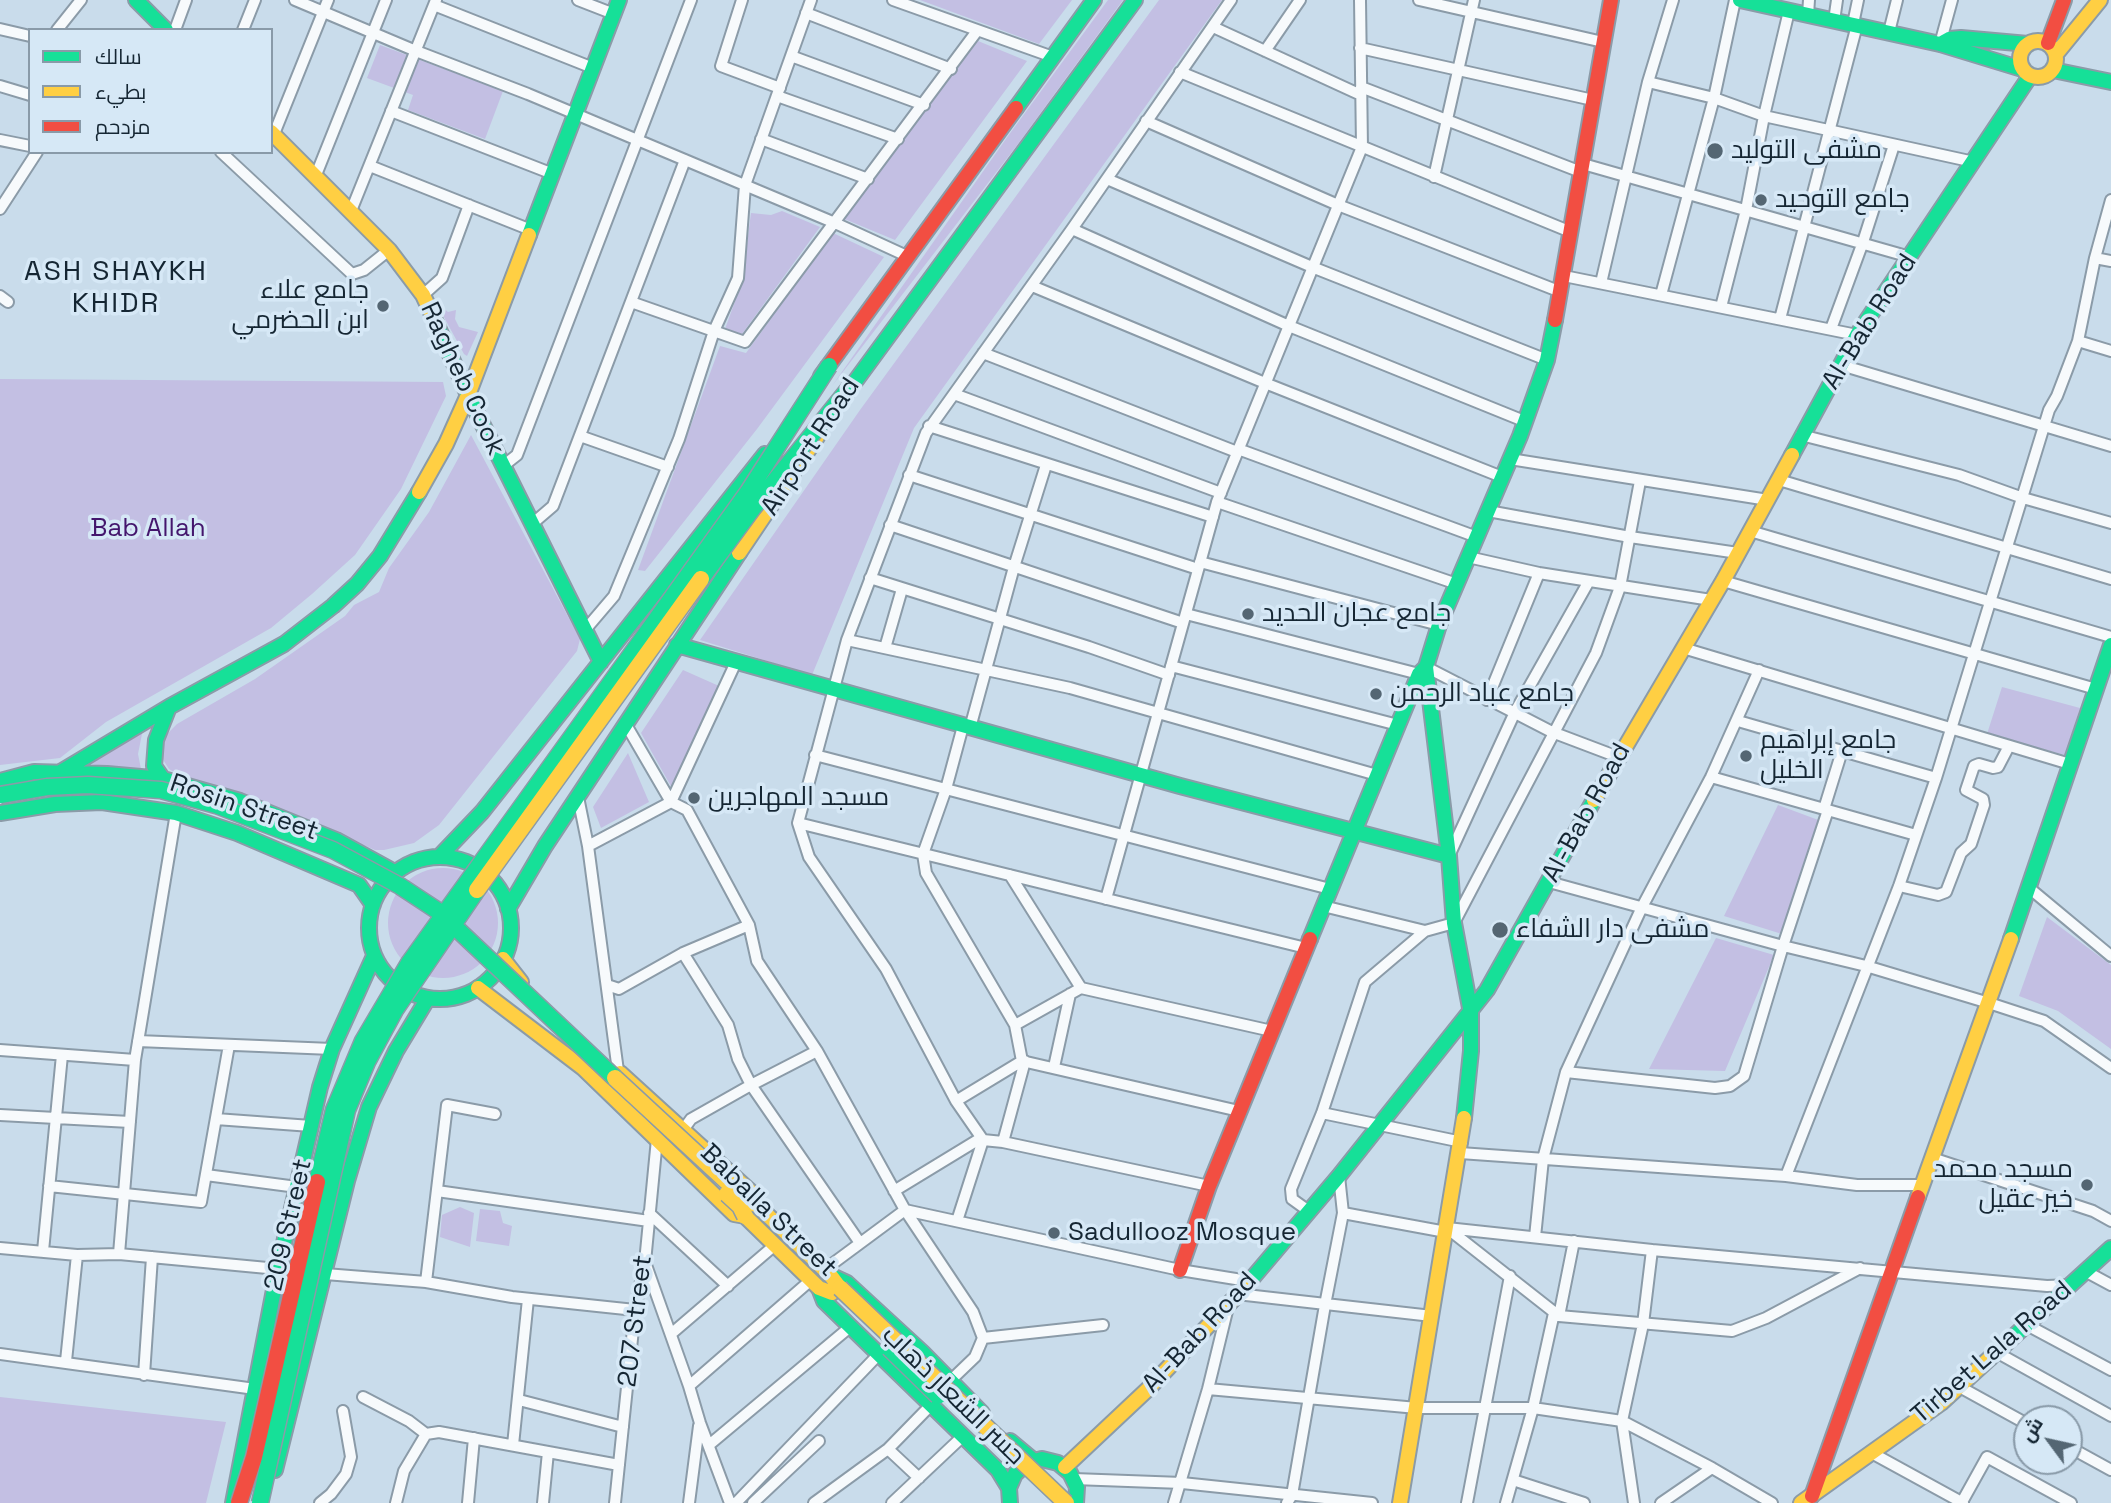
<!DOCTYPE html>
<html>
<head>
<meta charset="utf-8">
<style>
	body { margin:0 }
	#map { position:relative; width:2111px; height:1503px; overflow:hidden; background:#c9dceb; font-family:"Space Grotesk",Cairo,sans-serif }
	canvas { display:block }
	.legend { position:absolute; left:28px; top:28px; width:245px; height:126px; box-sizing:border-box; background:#d6e8f6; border:2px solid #899aa8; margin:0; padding:9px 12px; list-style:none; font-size:21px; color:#152633 }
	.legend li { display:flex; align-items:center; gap:14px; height:35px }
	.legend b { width:35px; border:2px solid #899aa8 }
	.north { position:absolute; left:2013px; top:1405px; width:70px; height:70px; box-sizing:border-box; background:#d6e8f6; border:2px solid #899aa8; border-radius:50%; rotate:303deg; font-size:19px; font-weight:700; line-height:28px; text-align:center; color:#152633 }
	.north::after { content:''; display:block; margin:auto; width:24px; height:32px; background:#546673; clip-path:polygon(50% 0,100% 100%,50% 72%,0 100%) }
</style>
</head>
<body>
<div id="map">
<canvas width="2111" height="1503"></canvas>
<ul class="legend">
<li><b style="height:9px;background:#16e098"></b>سالك</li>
<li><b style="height:9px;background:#ffcf43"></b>بطيء</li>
<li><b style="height:9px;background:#f24e42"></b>مزدحم</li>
</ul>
<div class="north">ش</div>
</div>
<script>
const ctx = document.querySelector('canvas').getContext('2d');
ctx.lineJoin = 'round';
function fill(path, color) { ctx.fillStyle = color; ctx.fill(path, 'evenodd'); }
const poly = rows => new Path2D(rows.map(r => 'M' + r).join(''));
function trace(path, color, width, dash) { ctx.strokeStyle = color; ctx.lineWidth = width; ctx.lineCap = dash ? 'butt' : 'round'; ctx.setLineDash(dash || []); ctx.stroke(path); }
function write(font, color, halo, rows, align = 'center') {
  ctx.font = font + ' "Space Grotesk",Cairo,sans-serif'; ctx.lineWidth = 7; ctx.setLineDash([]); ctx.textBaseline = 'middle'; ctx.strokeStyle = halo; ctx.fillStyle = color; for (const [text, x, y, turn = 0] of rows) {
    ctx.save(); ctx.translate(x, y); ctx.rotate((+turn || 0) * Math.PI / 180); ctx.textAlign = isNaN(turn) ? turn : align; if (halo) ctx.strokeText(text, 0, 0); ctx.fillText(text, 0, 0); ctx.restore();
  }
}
const green = poly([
	[920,0,1072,0,1039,44],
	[1108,0,1123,0,1018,144,832,386,1008,136],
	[1159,0,1222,0,914,428,812,675,700,640,860,410],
	[978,41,1027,61,895,240,842,218],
	[380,45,503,91,485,139,408,110,413,95,367,78],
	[782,211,820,227,742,334,725,329,742,282,751,213,771,215],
	[833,233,884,257,757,429,645,571,638,570,720,346,746,353],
	[441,306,448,312,456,310,455,319,459,327,478,332,467,356,464,354,439,308],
	[0,379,443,382,446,396,401,489,355,555,312,594,271,628,106,722,60,758,0,765],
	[471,435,580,639,577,651,439,825,414,843,384,850,375,850,261,802,177,774,169,769,162,758,162,747,167,734,177,724,255,679,345,616,354,605,379,592,389,568,429,512],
	[683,670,719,686,672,788,641,733],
	[2002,687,2080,708,2065,755,1987,734],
	[143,729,138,754,141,769,84,764],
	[628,753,649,802,601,828,593,807],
	[1778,805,1821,821,1782,934,1724,916],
	'388 923a55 55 0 1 1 110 0a55 55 0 1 1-110 0Z',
	[2047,917,2111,965,2111,1049,2058,1011,2019,996],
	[1716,938,1774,955,1725,1071,1649,1069],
	[460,1207,474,1213,470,1247,440,1237,442,1215],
	[480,1209,500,1211,503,1223,512,1226,509,1246,476,1241],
	[0,1397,226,1422,206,1503,0,1503]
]);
const street = poly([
	[295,0,416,51,528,94,835,223,909,257],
	[578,0,614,14],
	[742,0,721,66,780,88],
	[893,0,1053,57],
	[1419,0,1603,42],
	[434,5,593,68],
	[806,13,951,69],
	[1808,15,1809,0],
	[1834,21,1837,0],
	[1853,24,1858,0],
	[1213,27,1361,95],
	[0,29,30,36],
	[57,30,81,0],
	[175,30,186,0],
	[243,30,255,0],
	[1889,32,1897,0],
	[1940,44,1952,0],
	[1360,48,1593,100],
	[1265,51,1300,0],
	[791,56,924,105],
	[1180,72,1571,232],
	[1648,82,1714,98,1764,116,1974,162],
	[0,86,30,95],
	[1361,87,1581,172],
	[777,96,898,139],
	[391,111,553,174],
	[1146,121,1338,205,1561,292],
	[274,134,328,0],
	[761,139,868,179],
	[0,140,30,146],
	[221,152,352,274,364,270,389,250],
	[1583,164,1910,257],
	[370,166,531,230],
	[316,175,386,0],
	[1434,177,1474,0],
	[1107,179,1312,267,1547,360],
	[0,209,37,152],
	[351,211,436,0],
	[1072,229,1289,326,1524,421],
	[2095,258,2111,261],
	[1564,276,1857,335],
	[1601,283,1648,82,1673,0],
	[1032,286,1265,383,1502,477],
	[423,295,442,278,469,205],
	[1661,295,1714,98,1735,0],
	[0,296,8,302],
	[631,302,745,342,977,31],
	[1721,307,1746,210,1764,116,1789,11],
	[1780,319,1857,25],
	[1831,329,1863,242,1894,145],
	[2078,341,2111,351],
	[983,353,1237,452],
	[1841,365,2111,446],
	[954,394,1221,493],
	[929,426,1213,517],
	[1801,435,1959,475,2023,498,2111,523],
	[580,436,668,467],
	[1238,449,1477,537],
	[1510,459,1768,500],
	[503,466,517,455,691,0],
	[909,475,1198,569],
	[1779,480,2111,579],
	[1217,502,1457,584],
	[1488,511,1630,537,1738,553],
	[532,524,553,506,685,160],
	[890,525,1183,623],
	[1750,531,2111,637],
	[1468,557,1539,573,1711,600],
	[1200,562,1439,625],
	[870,578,1089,647,1169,675],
	[1723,581,2096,689],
	[1186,614,1419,674],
	[585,630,614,596,679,439,714,331,738,278,745,185,811,0],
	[847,640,1070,688,1377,775],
	[885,648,902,589],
	[1683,648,2070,764],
	[1171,666,1398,725],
	[1426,667,1552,732,1618,757],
	[1487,700,1539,573],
	[1738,721,1936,778],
	[625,723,671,802,687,810,749,925,757,961,817,1051,905,1210,973,1312,983,1338,975,1357,950,1381],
	[963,726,946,789,923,854,926,873,1015,1025,1022,1061,1239,1111],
	[970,728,1014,567,1046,465],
	[815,755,1330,889],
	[1711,777,1916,835],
	[578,797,588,846,618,1071],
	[1824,809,1842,751],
	[798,823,1306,948],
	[588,846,671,802,736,662],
	[1449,856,1515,712,1589,581],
	[1010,875,1081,988,1272,1031],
	[1549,882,1783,946,1866,966,1989,1003,2044,1021,2111,1068],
	[1899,886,1938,895,1946,892,1961,853,1971,844,1984,805,1983,799,1966,790,1974,766,1979,764,1993,768,1998,767,2009,746],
	[2028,887,2111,956],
	[1106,899,1217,502,1362,147,1360,0],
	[1323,906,1425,931,1454,923,1596,653,1620,587,1640,481],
	[683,953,728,1025,738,1059,751,1085,860,1243],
	[607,985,619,989,683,953,749,925],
	[1015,1025,1081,988],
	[138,1041,332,1049],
	[0,1050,135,1060],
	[1054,1067,1070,994],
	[1566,1072,1715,1088,1730,1086,1744,1076,1783,946,1828,810],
	[956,1101,1022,1061],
	[1322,1113,1462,1142],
	[0,1115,130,1122],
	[216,1119,311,1126],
	[683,1130,691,1119,751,1085,817,1051],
	[1003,1142,1025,1061],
	[1460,1153,1786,1176,1857,1185,1922,1185],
	[1932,1158,2093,1211,2111,1221],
	[206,1175,297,1187],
	[1786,1176,1899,886,1936,778,2049,410,2057,396,2078,341,2095,258,2111,200],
	[49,1186,201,1202,229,1045],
	[1209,1186,1003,1142,983,1140,956,1101,886,969,809,857,798,823,847,640,926,433,1072,229,1231,0],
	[437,1191,649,1221],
	[894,1191,981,1138],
	[1310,1212,1292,1199,1291,1189,1322,1113,1365,982,1425,931],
	[649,1213,728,1286],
	[1343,1213,1446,1232],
	[957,1221,983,1140],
	[1447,1228,1652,1250,2047,1286,2071,1285],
	[1447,1228,1559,1316,1732,1331,1766,1318,1860,1268],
	[1535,1237,1543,1159,1566,1072,1642,907,1711,777,1759,670],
	[0,1248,77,1255,119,1254,278,1269],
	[43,1251,62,1055],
	[119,1254,135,1060,176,813],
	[646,1265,689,1386,700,1423,730,1503],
	[824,1270,905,1210,1180,1270,1248,1281],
	[2085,1271,2111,1285],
	[325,1274,426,1282,512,1297,635,1310],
	[426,1282,447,1105,495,1114],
	[1237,1294,1432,1316],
	[1559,1316,1574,1241],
	[2027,1325,2111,1370],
	[671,1334,775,1245],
	[983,1338,1103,1325],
	[1996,1352,2111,1416],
	[0,1354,255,1389],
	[66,1361,77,1255],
	[144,1375,152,1257],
	[689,1386,811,1280],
	[1958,1386,2027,1424],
	[1208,1389,1417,1408,1533,1408,1622,1421,1712,1468,1772,1503],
	[363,1397,409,1421,426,1434,439,1432,619,1465],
	[519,1400,623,1427],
	[513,1445,528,1299],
	[709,1445,850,1327],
	[2069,1447,2111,1470],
	[888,1449,919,1478],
	[1870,1452,1963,1503],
	[1074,1479,1182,1483,1372,1503],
	[1513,1480,1584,1503],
	[1962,1502,1987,1457,2071,1503],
	[320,1503,331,1494,346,1474,351,1457,343,1411],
	[396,1503,404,1471,426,1434],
	[468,1503,474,1438],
	[543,1503,548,1452],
	[615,1503,635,1310,645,1262,657,1139],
	[689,1503,699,1426],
	[736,1503,878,1355],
	[753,1503,819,1441],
	[814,1503,888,1449,930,1406],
	[892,1503,962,1437],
	[1174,1503,1208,1389,1228,1307],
	[1287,1503,1292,1495,1325,1305,1343,1213,1339,1176],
	[1467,1503,1510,1276],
	[1506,1503,1533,1408,1554,1313],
	[1634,1503,1622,1421,1643,1324,1652,1250],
	[1661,1503,1712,1468]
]);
const fast = poly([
	[136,0,166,30],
	[1740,0,1940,44,2022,69],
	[1940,44,1949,39,1961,38,2028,44],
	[2053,70,2111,82],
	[1016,108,1094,0],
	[529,235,619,0],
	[436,323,468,395,601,662],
	[843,398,1135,0],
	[1792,455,1857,335,2030,76],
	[677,645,1180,786,1449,856],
	[1426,667,1449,856,1454,923,1471,1013,1471,1051,1464,1118],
	[59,773,169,707,284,644,333,606,357,584,380,556,419,492],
	[163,779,154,766,156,740,169,707],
	[0,781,34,772,107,774,163,779,240,801,336,840,396,873],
	[0,813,55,804,102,802,176,813,237,833,359,885,373,905],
	[439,857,482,812,765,454],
	'369 928a71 71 0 1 1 142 0a71 71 0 1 1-142 0Z',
	[508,909,545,846,739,553],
	[1310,939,1419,674,1426,667,1439,625,1520,436,1547,360,1555,320],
	[2011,939,2111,645],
	[834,1277,847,1283,922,1352,982,1413],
	[819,1288,824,1301,998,1470,1009,1488],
	[1244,1288,1339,1176,1487,990,1594,800],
	[1990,1358,2111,1248],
	[1010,1441,1034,1461],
	[275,1470,347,1181,369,1107,396,1051,428,998],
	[233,1503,278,1269,320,1087,332,1049,374,956],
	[1010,1503,1009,1488,1015,1474,1027,1463,1042,1459,1058,1463,1070,1473,1077,1487,1076,1503]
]);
const slow = poly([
	'2020 59a18 18 0 1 1 36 0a18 18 0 1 1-36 0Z',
	[2056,54,2100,0],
	[271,132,389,250,423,295,436,323],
	[419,492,446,444,468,395,529,235],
	[739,553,817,437],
	[1594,800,1723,581,1792,455],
	[503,959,521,982],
	[478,988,583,1068,734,1214,745,1216,819,1288,832,1293],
	[620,1073,752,1193,756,1204,831,1276,840,1288],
	[1918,1197,2011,939],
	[1065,1467,1148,1389,1244,1288],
	[1400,1503,1464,1118],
	[1801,1503,1941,1403,1990,1358]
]);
const jam = poly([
	[2048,43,2064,0],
	[1555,320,1611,0],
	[821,376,1016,108],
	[1180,1270,1209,1186,1310,939],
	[1812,1496,1918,1197]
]);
const fastBridge = poly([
	[701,579,753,508,851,386],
	[0,795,47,787,88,785,161,790,216,805,333,850,400,886,438,911,615,1078],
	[317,1182,334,1110,363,1041,409,963,748,492,829,366],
	[889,1348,938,1396],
	[260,1503,347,1110,367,1062,395,1010,477,890]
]);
const slowBridge = poly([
	[477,890,701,579],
	[615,1078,747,1200,756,1204],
	[727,1194,740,1206,745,1216],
	[840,1288,1066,1503]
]);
const jamBridge = poly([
	[239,1503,254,1457,317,1182]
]);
const markers = [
	[1715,151,9,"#546673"],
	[1761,200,7,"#546673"],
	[383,306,7,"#546673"],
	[1248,614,7,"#546673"],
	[1376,694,7,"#546673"],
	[1746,756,7,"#546673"],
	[694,798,7,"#546673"],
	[1500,930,9,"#546673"],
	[2087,1185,7,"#546673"],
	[1054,1233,7,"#546673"]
];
const poiNames = [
	["مشفى التوليد",1731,151],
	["جامع التوحيد",1775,200],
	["جامع علاء",369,291,"right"],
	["ابن الحضرمي",369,321,"right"],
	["جامع عجان الحديد",1262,614],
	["جامع عباد الرحمن",1390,694],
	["جامع إبراهيم",1760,741],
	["الخليل",1760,771],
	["مسجد المهاجرين",708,798],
	["مشفى دار الشفاء",1516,930],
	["مسجد محمد",2073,1170,"right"],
	["خير عقيل",2073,1200,"right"],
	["Sadullooz Mosque",1068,1233]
];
const streetNames = [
	["Al-Bab Road",1870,322,-58],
	["Ragheb Cook",462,379,65],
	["Airport Road",811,447,-57],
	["Rosin Street",244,808,19],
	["Al-Bab Road",1587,813,-61],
	["Baballa Street",768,1211,44],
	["209 Street",289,1225,-77],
	["207 Street",636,1321,-83],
	["Al-Bab Road",1200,1333,-47],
	["Tirbet Lala Road",1992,1353,-41],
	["جسر الشعار ذهاب",953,1396,44]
];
const parkNames = [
	["Bab Allah",148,529]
];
const neighbourhoodNames = [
	["ASH SHAYKH",116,272],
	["KHIDR",116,304]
];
fill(green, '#c3bfe3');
trace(street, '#8b9ba8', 14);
trace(fast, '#8b9ba8', 18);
trace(slow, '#8b9ba8', 18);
trace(jam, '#8b9ba8', 18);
trace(street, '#f7fafc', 10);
trace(fast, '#16e098', 14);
trace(slow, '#ffcf43', 14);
trace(jam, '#f24e42', 14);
trace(fastBridge, '#8b9ba8', 19, []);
trace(slowBridge, '#8b9ba8', 19, []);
trace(jamBridge, '#8b9ba8', 19, []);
trace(fastBridge, '#16e098', 16);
trace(slowBridge, '#ffcf43', 16);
trace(jamBridge, '#f24e42', 16);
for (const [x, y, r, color] of markers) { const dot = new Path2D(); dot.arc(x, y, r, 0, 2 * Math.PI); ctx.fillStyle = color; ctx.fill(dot); trace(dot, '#d6e8f6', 2.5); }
write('26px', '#152633', '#d6e8f6', poiNames, 'left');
write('26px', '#152633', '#d6e8f6', streetNames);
write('26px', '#44166d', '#d6e8f6', parkNames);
ctx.letterSpacing = '2px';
write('28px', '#152633', '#d6e8f6', neighbourhoodNames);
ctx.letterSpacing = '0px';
</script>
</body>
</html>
